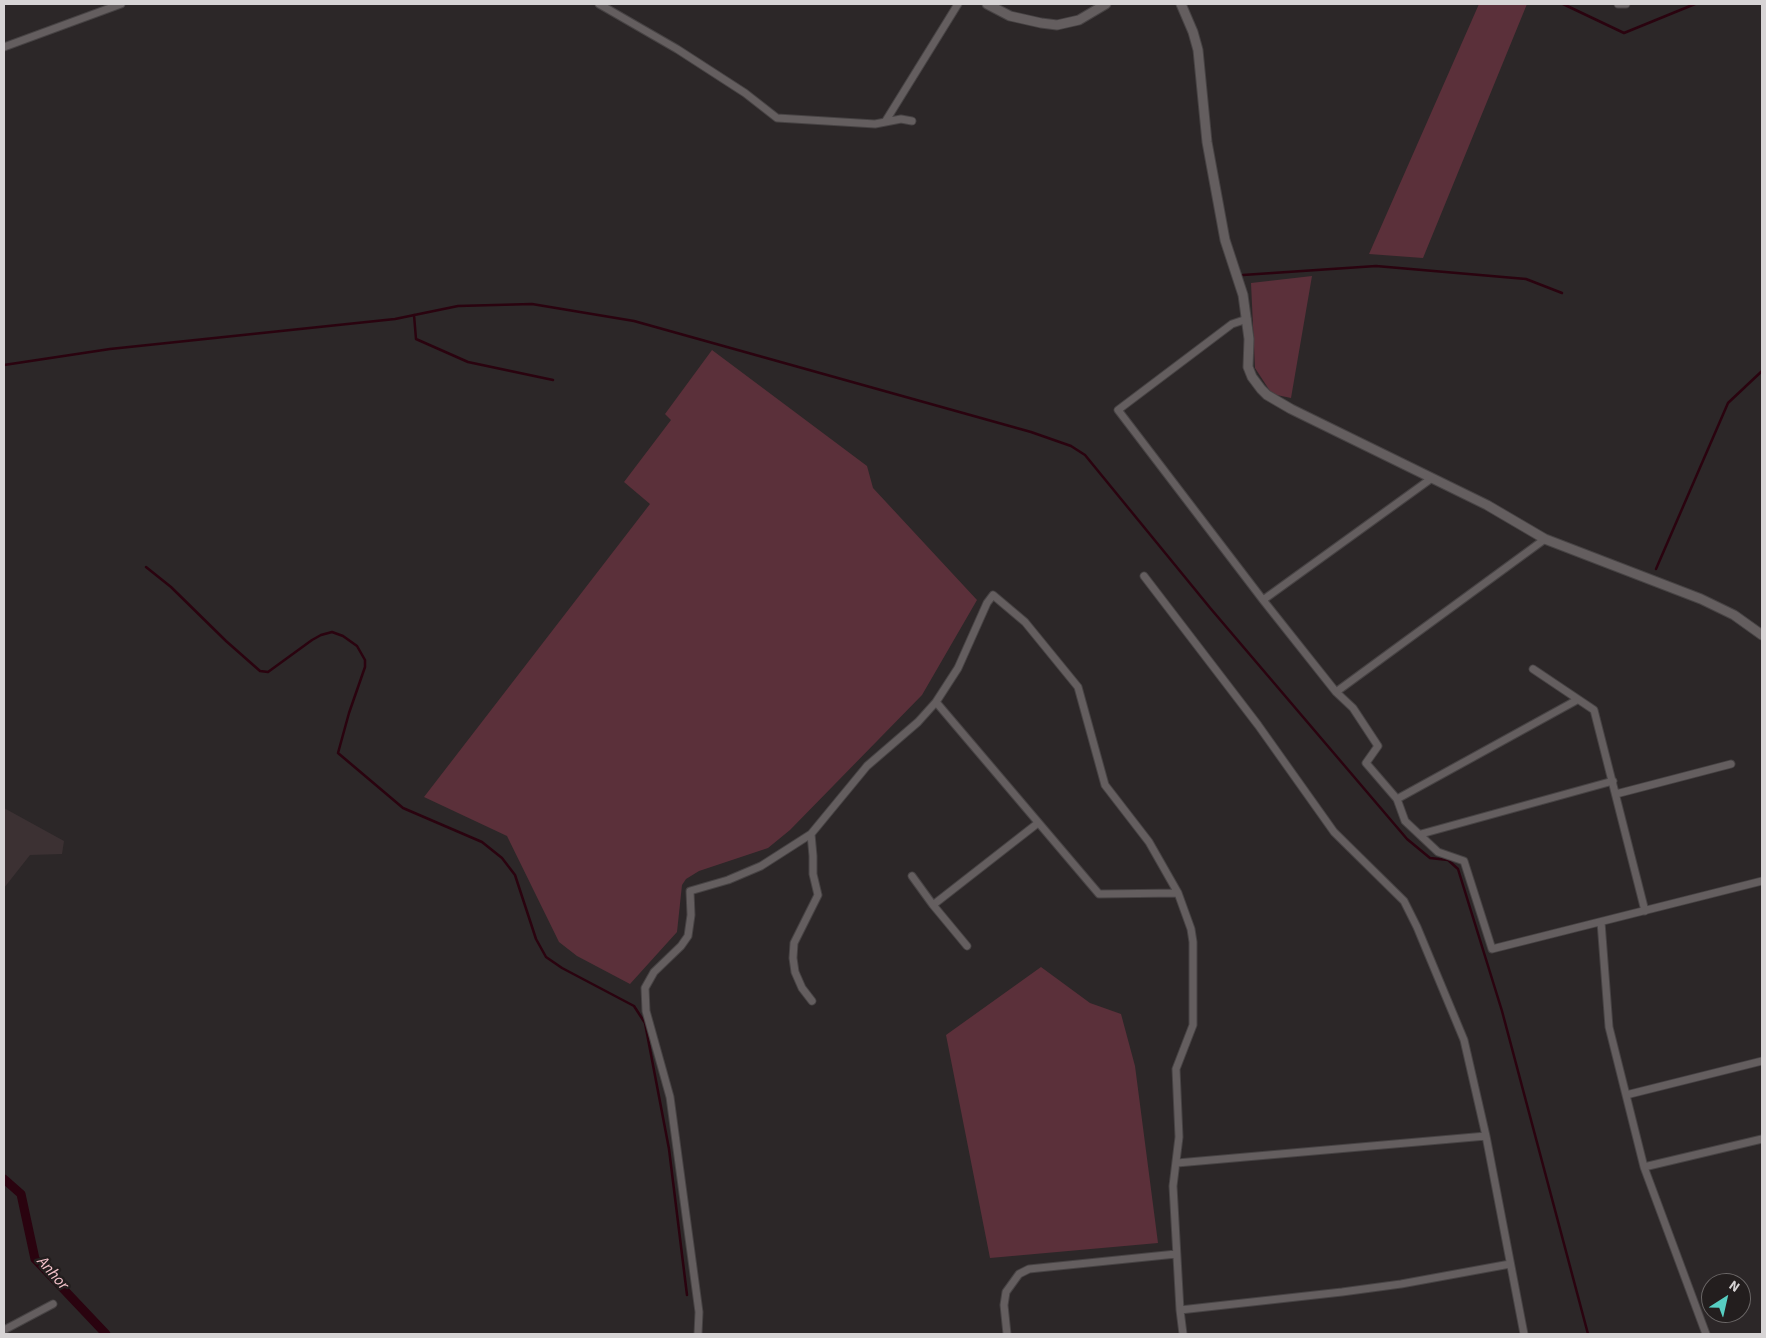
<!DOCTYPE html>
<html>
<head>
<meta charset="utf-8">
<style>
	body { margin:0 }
	#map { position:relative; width:1766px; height:1338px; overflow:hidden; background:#2c2728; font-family:"Source Sans 3",sans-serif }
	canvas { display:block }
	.frame { position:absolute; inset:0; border:5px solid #d7d4d5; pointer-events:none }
	.north { position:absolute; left:1701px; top:1273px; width:50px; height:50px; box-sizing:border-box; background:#231e1e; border:1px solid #6b6767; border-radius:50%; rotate:35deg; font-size:14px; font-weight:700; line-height:20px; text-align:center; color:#d7d4d5 }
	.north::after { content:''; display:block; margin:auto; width:18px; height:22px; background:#57cec2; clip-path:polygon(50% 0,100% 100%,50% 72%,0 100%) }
</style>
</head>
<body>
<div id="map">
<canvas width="1766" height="1338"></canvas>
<div class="frame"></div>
<div class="north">N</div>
</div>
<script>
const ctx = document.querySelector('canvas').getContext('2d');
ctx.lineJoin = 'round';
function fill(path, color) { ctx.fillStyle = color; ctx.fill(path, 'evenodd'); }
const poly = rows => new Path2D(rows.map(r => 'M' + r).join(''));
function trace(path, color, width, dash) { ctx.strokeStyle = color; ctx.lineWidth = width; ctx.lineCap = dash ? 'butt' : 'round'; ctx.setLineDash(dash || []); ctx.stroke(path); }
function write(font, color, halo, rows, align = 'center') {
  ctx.font = font + ' "Source Sans 3",sans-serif'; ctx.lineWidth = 5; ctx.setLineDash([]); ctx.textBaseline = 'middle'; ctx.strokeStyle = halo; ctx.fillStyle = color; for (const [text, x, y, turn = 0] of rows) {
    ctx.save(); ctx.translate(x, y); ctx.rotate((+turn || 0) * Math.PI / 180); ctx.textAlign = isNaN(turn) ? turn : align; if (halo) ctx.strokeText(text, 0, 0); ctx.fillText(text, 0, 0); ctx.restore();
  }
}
const built = poly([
	[4,808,64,841,62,854,30,855,4,888]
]);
const green = poly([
	[1479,4,1527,4,1423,258,1369,254],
	[1312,276,1291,398,1272,394,1255,368,1251,283],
	[712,350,867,466,873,488,977,600,922,695,790,830,768,848,699,871,686,879,682,885,677,932,630,984,577,956,559,942,507,836,424,797,650,504,624,482,671,420,665,414],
	[1041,967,1090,1003,1121,1014,1135,1066,1158,1243,990,1258,946,1035]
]);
const stream = poly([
	[1563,4,1624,33,1695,4],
	[1243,275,1376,266,1526,279,1562,293],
	[414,315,416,339,468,362,553,380],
	[4,365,110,349,395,319,458,306,532,304,634,321,1031,432,1071,446,1085,455,1211,609,1407,839,1430,858,1448,860,1458,869,1502,1011,1588,1334],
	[146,567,171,587,226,641,260,671,268,672,312,640,321,635,332,632,343,636,357,646,365,660,365,667,349,713,338,753,403,808,482,842,502,858,515,875,536,939,546,957,562,968,634,1006,645,1023,669,1149,687,1295],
	[1656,569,1728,403,1762,371]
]);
const canal = poly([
	[4,1179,21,1194,35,1259,106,1334]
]);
const minor = poly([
	[599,4,677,49,745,93,777,118,875,124,901,119,912,121],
	[1618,4,1626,4],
	[4,47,121,4],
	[885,122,958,4],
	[1247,319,1232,324,1118,410,1263,600,1336,692,1353,708,1378,746,1366,763,1397,799,1405,821,1438,852,1464,861,1492,949,1762,881],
	[1144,576,1258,725,1334,832,1404,901,1417,927,1464,1040,1486,1136,1524,1334],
	[1263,600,1432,478],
	[1533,669,1594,710,1645,911],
	[1336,692,1545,539],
	[936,702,1099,894,1178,893],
	[1616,794,1731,764],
	[1397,799,1577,700],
	[1421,834,1613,781],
	[912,876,933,905,967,946],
	[933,905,1038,823],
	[1601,922,1609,1027,1644,1167,1706,1334],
	[812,1001,802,988,795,972,793,958,794,943,818,895,813,874,813,856,811,834,867,766,918,722,936,702,958,668,987,603,993,595,1025,622,1078,687,1105,785,1149,842,1178,893,1191,929,1193,942,1193,1025,1176,1069,1179,1137,1173,1186,1180,1310,1183,1334],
	[1626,1095,1762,1061],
	[1177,1163,1486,1136],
	[1644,1167,1762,1139],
	[1180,1310,1342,1292,1401,1284,1510,1264],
	[4,1330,53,1304],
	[698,1334,699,1312,670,1097,646,1011,645,988,654,972,681,946,688,936,691,915,690,891,728,880,761,866,811,834],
	[1007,1334,1004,1305,1006,1292,1019,1274,1029,1269,1176,1254]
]);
const tertiary = poly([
	[987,4,1010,16,1041,23,1057,25,1079,20,1106,4],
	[1181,4,1193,32,1198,50,1207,142,1225,240,1243,295,1249,339,1248,367,1252,377,1261,389,1267,395,1291,409,1487,505,1545,539,1701,599,1734,615,1762,635]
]);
const waterNames = [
	["Anhor",52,1274,49]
];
fill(built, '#3c3133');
fill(green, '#5b303a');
trace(stream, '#2a030f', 2.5);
trace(canal, '#2a030f', 9);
trace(minor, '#474344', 9);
trace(tertiary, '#474344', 11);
trace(minor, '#645e5f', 7);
trace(tertiary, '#645e5f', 9);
write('italic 16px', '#f8c6ce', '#231e1e', waterNames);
</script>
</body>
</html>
